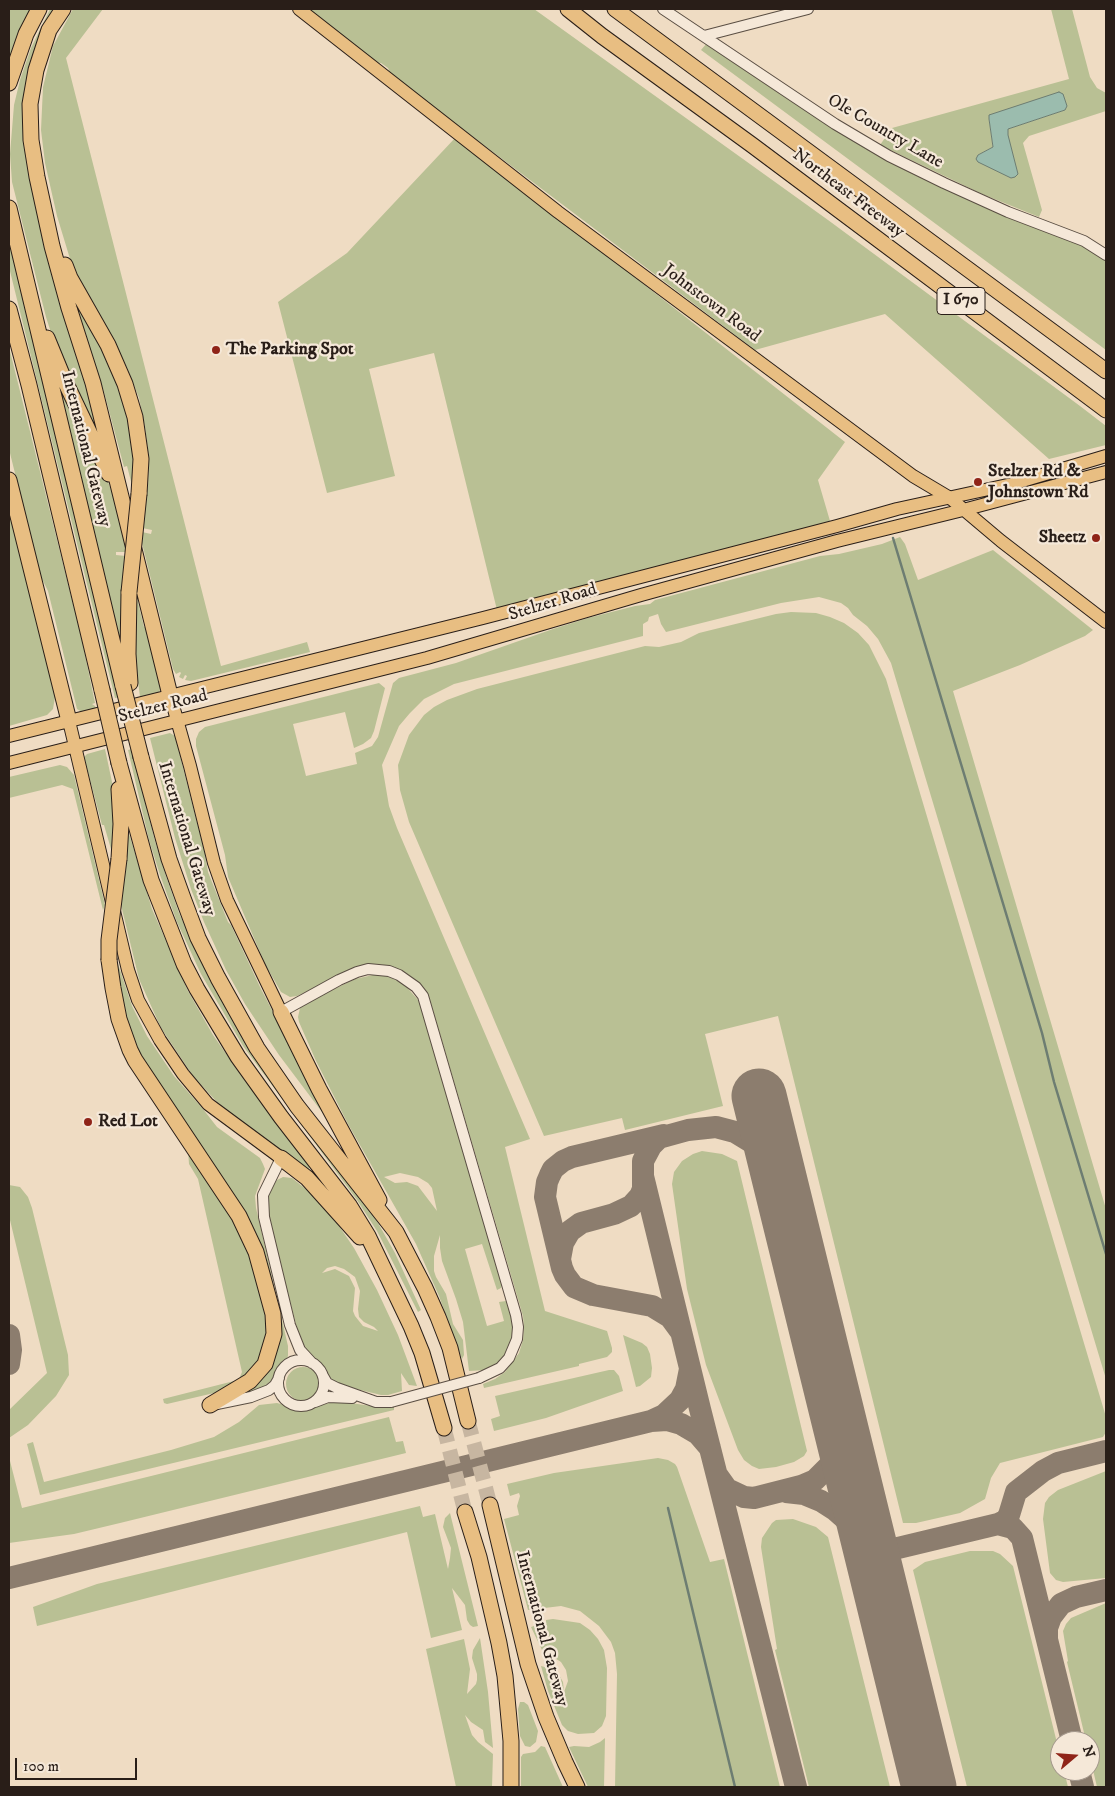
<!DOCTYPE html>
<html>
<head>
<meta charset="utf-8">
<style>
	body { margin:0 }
	#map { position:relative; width:1115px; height:1796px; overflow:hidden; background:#efdcc3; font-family:"IM FELL DW Pica",serif }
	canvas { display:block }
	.frame { position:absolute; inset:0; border:10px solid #291e18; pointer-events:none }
	.north { position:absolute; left:1050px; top:1731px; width:50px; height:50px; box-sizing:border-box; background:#f5e8d8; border:1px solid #a3978b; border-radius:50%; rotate:72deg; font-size:14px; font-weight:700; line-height:20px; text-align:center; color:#291e18 }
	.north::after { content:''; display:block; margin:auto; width:18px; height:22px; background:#8f2418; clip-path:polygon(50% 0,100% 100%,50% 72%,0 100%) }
	.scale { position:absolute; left:15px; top:1758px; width:122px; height:22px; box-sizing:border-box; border:2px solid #291e18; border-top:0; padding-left:6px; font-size:15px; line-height:18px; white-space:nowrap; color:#291e18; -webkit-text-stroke:4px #f5e8d8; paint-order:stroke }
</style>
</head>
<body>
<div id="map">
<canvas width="1115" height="1796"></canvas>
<div class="frame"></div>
<div class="north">N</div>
<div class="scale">100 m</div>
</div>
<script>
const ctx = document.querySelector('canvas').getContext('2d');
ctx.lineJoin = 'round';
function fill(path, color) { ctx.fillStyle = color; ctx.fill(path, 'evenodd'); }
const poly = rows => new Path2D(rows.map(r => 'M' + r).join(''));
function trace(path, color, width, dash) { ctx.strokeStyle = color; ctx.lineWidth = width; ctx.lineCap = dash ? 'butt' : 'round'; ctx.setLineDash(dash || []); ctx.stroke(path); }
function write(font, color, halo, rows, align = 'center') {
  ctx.font = font + ' "IM FELL DW Pica",serif'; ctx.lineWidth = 4.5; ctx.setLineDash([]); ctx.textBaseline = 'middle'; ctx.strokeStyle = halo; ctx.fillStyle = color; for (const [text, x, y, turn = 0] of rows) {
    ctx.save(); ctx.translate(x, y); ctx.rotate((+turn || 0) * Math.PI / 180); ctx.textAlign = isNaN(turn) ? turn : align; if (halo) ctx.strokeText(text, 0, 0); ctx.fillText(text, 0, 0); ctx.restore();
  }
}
const green = poly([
	[9,9,34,9,9,65],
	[50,9,54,9,46,22,26,120,105,449,53,339,46,317,12,182,10,154,14,105,20,80,31,48],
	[73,9,103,9,66,58,221,666,307,642,310,652,191,681,185,680,187,676,185,675,183,679,179,677,181,673,180,672,176,674,173,669,141,539,142,532,151,534,152,530,142,528,148,484,149,459,145,427,139,398,128,370,119,351,74,272,57,216,45,163,41,130,43,87,53,46],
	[303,9,534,9,828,220,1080,406,1106,426,1106,445,1049,459,885,314,755,350,391,75,388,68,381,63,372,62],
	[1051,9,1072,9,1090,77,1097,88,1106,93,1106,111,1029,136,1023,143,1042,210,1039,217,982,194,880,145,892,128,1069,79],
	[1065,110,1008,129,1008,135,978,162,978,155,993,147,989,119],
	[707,43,805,109,1089,249,1106,260,1106,350,701,50],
	[456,137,845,442,818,480,830,521,735,549,497,610,434,353,369,369,395,476,327,493,278,302,347,253],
	[9,231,120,697,115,698,9,267],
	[72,295,116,372,134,435,134,493,127,466,124,467,104,392],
	[9,347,82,640,95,703,92,704,95,706,96,708,82,712,77,709,48,591,40,575,9,449],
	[53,367,106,476,114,498,127,543,126,552,116,552,116,555,126,556,123,642,120,640],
	[9,506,55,697,53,709,47,715,9,726],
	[900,537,905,544,918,580,993,550,1093,630,1085,636,1020,665,953,691,1106,1209,1106,1379,891,663,878,639,867,626,853,615,848,608,841,603,819,597,781,603,666,632,661,624,658,614,649,617,648,621,643,624,643,636,454,684,424,699,410,713,399,726,382,765,389,806,397,828,530,1139,505,1147,545,1311,607,1331,612,1348,612,1352,607,1357,579,1364,579,1366,484,1388,483,1384,495,1379,505,1372,519,1353,523,1340,524,1327,523,1316,432,1007,427,994,419,983,406,973,390,966,377,964,356,968,297,996,290,997,281,992,265,964,228,877,225,855,196,746,196,739,199,732,205,727,379,683,385,688,374,731,371,738,363,744,354,748,345,712,293,724,306,776,357,764,355,753,372,746,378,737,393,683,399,678,456,663,553,629,588,618,635,606,650,604,655,600,820,556,839,554,882,544],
	[136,594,144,627,147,627,161,689,158,693,140,697,135,657],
	[791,612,816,613,830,617,844,623,858,633,869,645,886,679,1106,1417,1106,1432,1103,1437,1000,1463,991,1478,985,1499,960,1513,916,1523,903,1523,778,1016,705,1034,723,1106,625,1130,622,1118,544,1136,409,822,400,790,398,765,409,735,424,715,434,707,447,700,477,689,645,646,659,647,681,642,699,633,776,614],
	[170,733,175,736,205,854,208,872,228,922,231,925,261,989,315,1092,325,1116,279,1055,245,1004,226,970,204,922,191,889,175,838,150,738],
	[105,749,112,782,114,808,113,856,104,825,102,825,84,757,87,754],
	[132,749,155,841,166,876,179,913,209,977,229,1014,251,1049,358,1191,378,1223,395,1253,421,1310,418,1312,377,1231,357,1200,243,1046,201,974,177,922,160,875,149,840,128,750],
	[60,765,67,767,74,775,105,905,103,910,73,789,62,785,9,798,9,777],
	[127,827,152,909,188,991,213,1035,245,1081,310,1165,309,1169,307,1169,237,1119,216,1101,193,1076,161,1028,139,979,120,901],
	[116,958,132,1006,147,1036,174,1076,203,1109,217,1127,260,1158,263,1164,265,1169,255,1196,256,1208,288,1346,288,1356,282,1367,272,1380,261,1389,244,1395,242,1392,269,1363,262,1254,139,1051,126,1021,117,977],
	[373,975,385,975,404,984,419,1001,502,1284,501,1288,497,1290,482,1244,465,1249,487,1326,504,1321,499,1302,506,1301,510,1311,513,1324,511,1343,505,1354,497,1363,486,1370,469,1371,463,1322,456,1299,442,1261,440,1248,440,1235,434,1256,434,1271,436,1277,446,1294,453,1324,463,1340,464,1355,462,1359,439,1296,416,1244,348,1124,316,1061,299,1022,298,1017,300,1008,306,1003,355,979],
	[400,1173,418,1177,428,1183,432,1188,437,1211,418,1186,407,1182,395,1183,384,1177],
	[188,1150,228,1207,252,1256,269,1330,261,1357,250,1374,227,1390,167,1404,164,1403,163,1399,234,1381,239,1379,242,1372,198,1179,189,1164],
	[702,1151,722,1154,737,1161,807,1451,804,1456,794,1462,776,1467,759,1469,752,1466,744,1460,738,1450,706,1365,687,1289,672,1184,674,1172,682,1161,693,1154],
	[283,1177,292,1178,312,1194,337,1223,354,1248,377,1290,398,1335,417,1386,409,1385,401,1373,402,1391,388,1395,381,1395,340,1385,334,1382,309,1354,303,1345,298,1332,267,1212,268,1198,271,1189,277,1180],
	[335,1266,344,1269,355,1277,360,1291,358,1309,359,1317,364,1322,374,1327,378,1331,363,1326,355,1316,353,1311,355,1288,349,1276,335,1269,322,1273,327,1268],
	[9,1185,20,1187,28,1197,32,1208,68,1355,69,1375,56,1396,28,1425,9,1438,9,1410,47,1373,9,1216],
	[623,1335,642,1343,647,1347,650,1354,652,1368,651,1377,640,1386,636,1387],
	'286 1384a17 17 0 1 1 34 0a17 17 0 1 1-34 0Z',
	[609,1370,614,1370,619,1376,623,1391,546,1418,494,1431,491,1419,500,1416,495,1396],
	[337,1401,378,1407,394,1406,394,1410,40,1495,27,1444,33,1442,44,1482,171,1450,214,1437,239,1422,259,1405,277,1403,303,1410],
	[389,1417,396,1442,403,1441,406,1453,120,1523,74,1534,9,1543,9,1457,22,1508],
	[658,1458,668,1460,675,1464,677,1467,710,1562,724,1559,780,1787,615,1787,617,1674,615,1653,611,1642,599,1626,580,1611,561,1606,528,1610,504,1519,519,1515,517,1506,520,1496,519,1493,510,1496,507,1484,554,1473],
	[1106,1471,1106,1578,1063,1582,1056,1580,1050,1573,1043,1519,1045,1503,1049,1497,1058,1490],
	[420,1506,423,1517,435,1514,448,1569,450,1558,451,1548,443,1527,445,1518,450,1513,478,1626,473,1627,470,1625,467,1620,465,1605,452,1588,462,1630,431,1638,407,1532,37,1626,33,1607,97,1584],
	[793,1519,816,1527,828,1537,890,1787,809,1787,775,1650,777,1649,761,1547,762,1538,772,1523,776,1520],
	[970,1551,993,1551,1000,1554,1013,1566,1060,1755,1060,1771,1064,1771,1068,1787,967,1787,913,1570,925,1562],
	[1106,1603,1106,1787,1097,1787,1090,1757,1090,1741,1086,1741,1067,1662,1068,1661,1063,1631,1066,1624,1071,1618],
	[553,1619,580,1623,590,1630,598,1639,604,1650,607,1668,606,1716,602,1726,594,1733,578,1734,568,1731,562,1725,548,1691,541,1666,552,1669,558,1673,563,1682,564,1692,568,1681,566,1670,561,1662,542,1650,531,1627,546,1622,546,1620],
	[480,1638,488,1692,493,1748,485,1742,483,1730,471,1722,465,1715,472,1735,478,1742,493,1754,492,1787,456,1787,426,1649,464,1639,470,1669,467,1694,476,1684,477,1680,477,1674,472,1658,473,1650],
	[520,1702,524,1702,528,1705,538,1731,536,1742,530,1747,525,1746,520,1736,518,1709],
	[605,1738,604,1787,588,1787,569,1747,574,1746,589,1747,600,1742],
	[541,1746,545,1747,563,1787,521,1787,521,1757,523,1754,535,1752]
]);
const water = poly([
	[1059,92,1063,94,1067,106,1065,110,1008,129,1008,135,1018,174,1015,177,1011,178,978,162,976,159,978,155,993,147,989,119,989,115,1059,92]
]);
const stream = poly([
	[893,538,1042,1033,1054,1082,1106,1254],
	[668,1508,735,1787]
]);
const taxiway = poly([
	[664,1135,572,1157,563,1161,553,1169,550,1175,547,1182,545,1197,562,1268,565,1275,574,1287,593,1295,652,1306,670,1317,681,1332],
	[779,1177,764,1154,753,1143,735,1132,716,1127,688,1130,659,1138,651,1146,643,1161,643,1176,700,1409,796,1787],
	[560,1259,563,1243,570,1231,581,1223,614,1214,631,1206,640,1196,643,1189,643,1177],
	[9,1335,11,1350,9,1364],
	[651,1421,664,1415,680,1400,686,1389,690,1369],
	[717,1475,727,1489,744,1497,754,1498,801,1486,815,1480,829,1466,839,1448,840,1427],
	[786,1492,804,1494,821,1501,835,1510,877,1547,882,1550,890,1550],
	[998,1524,1013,1528,1022,1538,1072,1741],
	[858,1536,877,1575],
	[898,1548,998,1524,1006,1520,1009,1515,1016,1492,1043,1471,1058,1463,1106,1451],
	[9,1578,651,1421,667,1420,681,1424,698,1434,710,1448],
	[1047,1639,1047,1628,1051,1617,1061,1604,1076,1597,1106,1590],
	[1079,1771,1083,1787]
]);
const runway = poly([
	[759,1096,929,1787]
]);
const highwayTunnel = poly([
	[468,1421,490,1505],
	[444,1428,465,1512]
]);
const minor = poly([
	[663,9,835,124,889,156,944,183,1008,212,1084,241,1106,255],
	[704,36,808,9],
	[281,1012,339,980,357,972,368,969,389,971,399,975,416,987,423,996,516,1315,518,1327,517,1339,509,1358,500,1368,479,1378],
	[281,1158,263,1195,264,1217,290,1325,300,1350,312,1363],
	'278 1383a23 23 0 1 1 46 0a23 23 0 1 1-46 0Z',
	[323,1376,327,1383,337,1388,376,1402,391,1402],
	[315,1402,328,1397,352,1398],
	[217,1404,251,1397,269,1390,275,1385,279,1378]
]);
const major = poly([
	[299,9,558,212,913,476,950,498,1001,541,1106,622],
	[170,695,190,766,214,863,227,900,281,1012],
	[69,721,128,970,138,1000,160,1040,183,1074,208,1104,281,1158],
	[9,736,483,618,837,526,897,509,1012,484,1106,456],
	[9,763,427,658,641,595,837,541,963,510,1106,472]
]);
const highway = poly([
	[63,9,49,30,36,70,30,104,31,140,37,177,52,246,69,308,93,383,170,695],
	[568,9,602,36,752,145,1106,410],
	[615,9,1106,371],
	[9,83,26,34,39,9],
	[9,208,123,686],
	[65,265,70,278,108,345,125,384,135,417,141,459,139,494],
	[9,309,29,385,102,690],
	[47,338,63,377,109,474],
	[9,480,69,721],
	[129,592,128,654,130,683],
	[141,757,169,859,183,898,198,938,218,978,257,1048,297,1106,396,1232,425,1288,438,1317,450,1348,468,1421],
	[119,763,151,880,184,964,197,989,238,1057,281,1117,349,1205,368,1236,411,1326,422,1353,444,1428],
	[119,859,121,824,119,789],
	[109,960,113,988,119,1019,130,1050,135,1060,239,1216,256,1252,273,1314,274,1334,265,1364,250,1381,210,1405],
	[281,1012,319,1089,379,1200],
	[281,1158,307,1178,360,1237],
	[490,1505,528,1664,546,1717,565,1762,577,1787],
	[465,1512,479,1557,499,1643,505,1676,511,1741,511,1787]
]);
const minorBridge = poly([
	[391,1402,479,1378]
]);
const highwayBridge = poly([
	[129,592,139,494],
	[123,686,141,757],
	[102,690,119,763],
	[109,960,109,940,119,859]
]);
const markers = [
	[216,350,5,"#8f2418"],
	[978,482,5,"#8f2418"],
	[1096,538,5,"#8f2418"],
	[88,1122,5,"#8f2418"]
];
const shields = [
	[961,301,48]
];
const shieldNames = [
	["I 670",961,301]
];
const streetNames = [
	["Ole Country Lane",885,132,30],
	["Northeast Freeway",848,194,37],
	["Johnstown Road",711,304,37],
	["International Gateway",85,449,76],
	["Stelzer Road",553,603,-17],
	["Stelzer Road",163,707,-14],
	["International Gateway",186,839,73],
	["International Gateway",541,1629,75]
];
const poiNames = [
	["The Parking Spot",226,350],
	["Stelzer Rd &",988,472],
	["Johnstown Rd",988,493],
	["Sheetz",1086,538,"right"],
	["Red Lot",98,1122]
];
fill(green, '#b9c094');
fill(water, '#9bbcae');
trace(water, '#6d7d72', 1);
trace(stream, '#6d7d72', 2.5);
trace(taxiway, '#8c7d6e', 22);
trace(runway, '#8c7d6e', 55);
trace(highwayTunnel, '#c7b6a1', 15, [15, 8]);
trace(minor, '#5a4e43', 12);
trace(major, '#291e18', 14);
trace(highway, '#291e18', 17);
trace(minor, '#f5e8d8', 10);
trace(major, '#e8be82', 12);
trace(highway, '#e8be82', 15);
trace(minorBridge, '#5a4e43', 12, []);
trace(highwayBridge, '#291e18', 17, []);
trace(minorBridge, '#f5e8d8', 10);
trace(highwayBridge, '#e8be82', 15);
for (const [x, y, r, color] of markers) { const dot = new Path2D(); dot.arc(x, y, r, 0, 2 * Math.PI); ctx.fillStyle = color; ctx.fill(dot); trace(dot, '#f5e8d8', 2); }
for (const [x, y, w] of shields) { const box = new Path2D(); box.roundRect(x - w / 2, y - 13.5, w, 27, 4); ctx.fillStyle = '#f5e8d8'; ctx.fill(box); trace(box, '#291e18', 1); }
write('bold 16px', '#291e18', null, shieldNames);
write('18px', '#291e18', '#f5e8d8', streetNames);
write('bold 18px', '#291e18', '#f5e8d8', poiNames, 'left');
</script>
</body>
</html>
